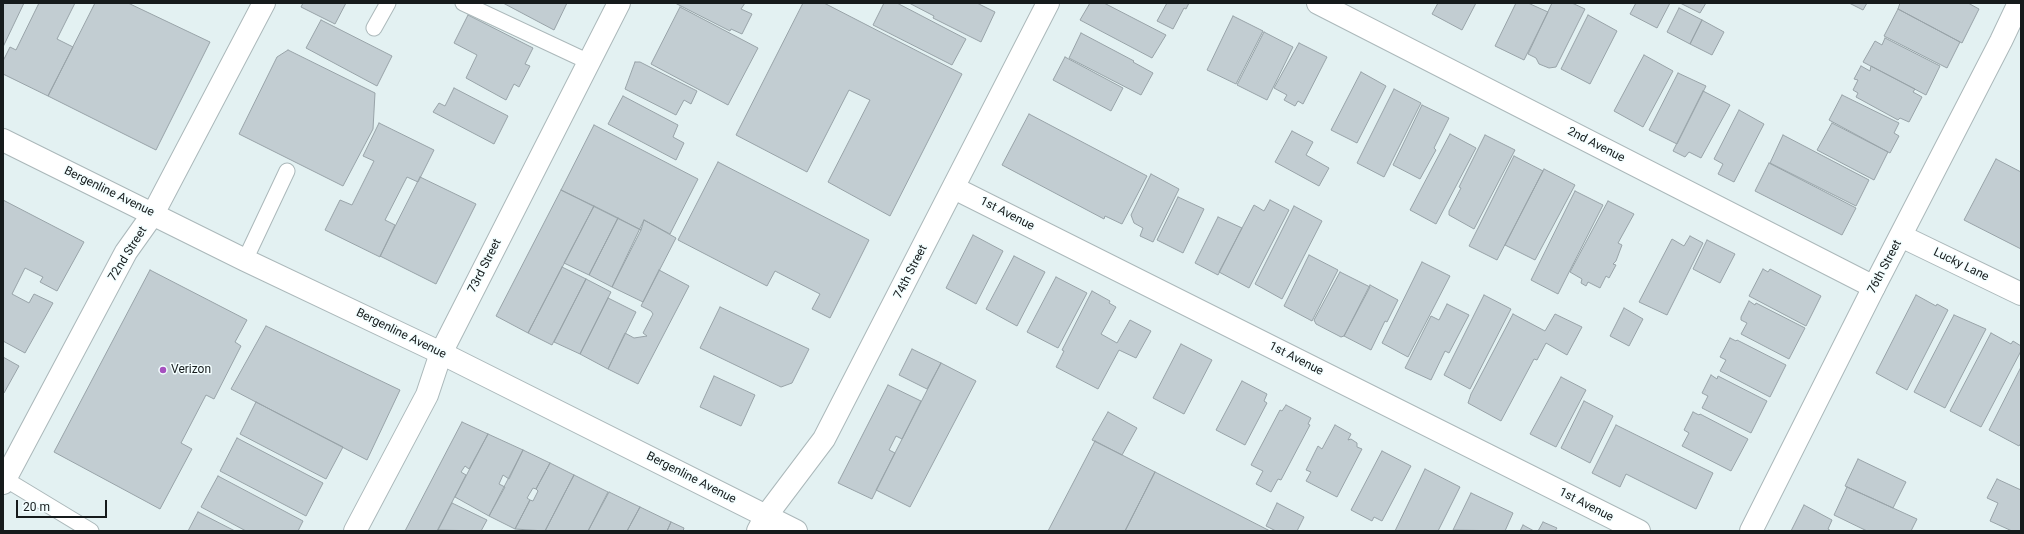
<!DOCTYPE html>
<html>
<head>
<meta charset="utf-8">
<style>
	body { margin:0 }
	#map { position:relative; width:2024px; height:534px; overflow:hidden; background:#e3f1f2; font-family:Roboto,sans-serif }
	canvas { display:block }
	.frame { position:absolute; inset:0; border:4px solid #161b1c; pointer-events:none }
	.scale { position:absolute; left:16px; top:500px; width:91px; height:18px; box-sizing:border-box; border:2px solid #161b1c; border-top:0; padding-left:5px; font-size:12px; line-height:14px; white-space:nowrap; color:#161b1c; -webkit-text-stroke:3px #f3feff; paint-order:stroke }
</style>
</head>
<body>
<div id="map">
<canvas width="2024" height="534"></canvas>
<div class="frame"></div>
<div class="scale">20 m</div>
</div>
<script>
const ctx = document.querySelector('canvas').getContext('2d');
ctx.lineJoin = 'round';
function fill(path, color) { ctx.fillStyle = color; ctx.fill(path, 'evenodd'); }
const poly = rows => new Path2D(rows.map(r => 'M' + r).join(''));
function trace(path, color, width, dash) { ctx.strokeStyle = color; ctx.lineWidth = width; ctx.lineCap = dash ? 'butt' : 'round'; ctx.setLineDash(dash || []); ctx.stroke(path); }
function write(font, color, halo, rows, align = 'center') {
  ctx.font = font + ' Roboto,sans-serif'; ctx.lineWidth = 3; ctx.setLineDash([]); ctx.textBaseline = 'middle'; ctx.strokeStyle = halo; ctx.fillStyle = color; for (const [text, x, y, turn = 0] of rows) {
    ctx.save(); ctx.translate(x, y); ctx.rotate((+turn || 0) * Math.PI / 180); ctx.textAlign = isNaN(turn) ? turn : align; if (halo) ctx.strokeText(text, 0, 0); ctx.fillText(text, 0, 0); ctx.restore();
  }
}
const building = poly([
	[3,3,24,3,3,47,3,3],
	[39,3,75,3,57,39,73,47,48,96,3,74,3,61,10,47,16,50,39,3],
	[95,3,128,3,210,42,156,150,48,96,95,3],
	[303,3,346,3,335,24,301,7,303,3],
	[503,3,567,3,554,30,503,3],
	[675,3,745,3,741,9,752,14,742,34,731,29,730,31,675,3],
	[803,3,824,3,962,74,890,216,828,182,870,100,849,90,807,172,736,135,803,3],
	[884,3,897,3,966,39,952,65,873,25,884,3],
	[909,3,977,3,995,12,981,42,933,18,934,16,909,3],
	[1090,3,1104,3,1166,35,1152,58,1080,20,1090,3],
	[1167,3,1189,3,1186,9,1184,8,1173,29,1157,21,1167,3],
	[1438,3,1476,3,1462,30,1432,14,1438,3],
	[1516,3,1528,3,1548,12,1524,60,1495,46,1516,3],
	[1552,3,1572,3,1585,9,1556,67,1549,68,1539,64,1536,58,1528,54,1552,3],
	[1636,3,1670,3,1657,28,1630,14,1636,3],
	[1680,3,1706,3,1700,13,1680,3],
	[1849,3,1867,3,1863,10,1849,3],
	[1900,3,1968,3,1979,9,1962,43,1898,9,1900,3],
	[680,7,758,48,728,105,651,64,680,7],
	[1679,8,1702,20,1690,44,1667,32,1679,8],
	[1898,9,1960,42,1947,68,1884,36,1898,9],
	[468,15,533,48,525,64,530,66,519,87,514,84,506,100,466,78,477,55,454,43,468,15],
	[1588,15,1617,31,1590,84,1561,69,1588,15],
	[1233,16,1263,31,1236,84,1207,70,1233,16],
	[321,20,392,56,377,86,306,48,321,20],
	[1702,20,1724,32,1712,55,1690,44,1702,20],
	[1264,32,1293,47,1267,100,1237,85,1264,32],
	[1081,33,1134,61,1133,62,1153,73,1141,95,1069,58,1081,33],
	[1885,38,1940,66,1926,95,1863,62,1875,41,1882,45,1885,38],
	[1299,43,1327,57,1303,104,1298,101,1295,106,1284,100,1287,95,1274,88,1299,43],
	[288,50,375,93,373,129,343,186,239,134,277,57,288,50],
	[1644,55,1673,71,1643,127,1614,111,1644,55],
	[1065,57,1123,88,1111,111,1053,80,1065,57],
	[635,62,640,62,697,91,691,104,684,100,676,115,625,89,635,62],
	[1861,66,1870,71,1871,66,1915,89,1913,92,1922,97,1909,122,1900,118,1898,120,1856,97,1858,93,1853,90,1858,80,1854,79,1861,66],
	[1361,72,1386,86,1357,143,1331,130,1361,72],
	[1678,73,1706,86,1677,144,1649,130,1678,73],
	[454,88,508,116,494,144,433,112,439,103,445,106,454,88],
	[1394,89,1421,103,1384,177,1357,163,1394,89],
	[1703,91,1730,105,1701,158,1689,152,1685,157,1673,151,1703,91],
	[1842,95,1899,123,1894,133,1899,136,1890,153,1829,120,1842,95],
	[623,96,678,125,673,137,684,143,676,160,608,124,623,96],
	[1422,105,1449,118,1434,148,1436,150,1420,179,1393,165,1422,105],
	[1739,110,1764,124,1734,182,1718,174,1723,164,1714,159,1739,110],
	[1029,114,1147,176,1122,224,1105,216,1104,219,1002,165,1029,114],
	[379,123,434,150,418,182,407,177,385,220,395,225,380,257,325,230,340,200,352,205,374,161,363,156,379,123],
	[1832,123,1888,152,1874,180,1817,150,1832,123],
	[594,125,698,179,670,234,644,220,641,230,561,190,594,125],
	[1292,131,1313,142,1306,155,1329,168,1319,186,1275,162,1292,131],
	[1450,134,1476,148,1436,224,1410,210,1450,134],
	[1485,135,1515,150,1474,229,1449,215,1449,211,1461,188,1459,187,1485,135],
	[1783,135,1869,180,1856,206,1770,163,1783,135],
	[1514,156,1543,171,1497,260,1469,246,1514,156],
	[1996,159,2021,172,2021,249,1964,220,1996,159],
	[718,162,869,240,830,318,812,309,820,294,775,271,767,286,678,240,718,162],
	[1769,163,1856,208,1842,235,1755,191,1769,163],
	[1544,169,1575,185,1535,260,1505,245,1544,169],
	[1151,174,1179,189,1153,242,1140,236,1143,228,1134,223,1131,215,1151,174],
	[420,177,476,204,436,284,380,256,420,177],
	[561,190,594,206,528,333,496,316,561,190],
	[1575,191,1603,205,1558,294,1531,280,1575,191],
	[1178,197,1204,209,1183,253,1157,240,1178,197],
	[3,200,84,242,57,291,40,282,43,277,25,268,12,294,29,303,34,294,53,303,25,353,3,341,3,200],
	[1270,200,1289,210,1249,288,1219,272,1254,205,1264,211,1270,200],
	[1608,201,1634,214,1618,243,1622,245,1616,261,1613,264,1616,265,1609,278,1606,276,1600,288,1588,282,1586,286,1581,283,1582,279,1570,272,1608,201],
	[594,206,618,218,589,275,564,263,594,206],
	[1294,206,1322,221,1282,299,1255,284,1294,206],
	[1218,217,1242,228,1218,275,1195,263,1218,217],
	[618,218,641,230,612,287,589,275,618,218],
	[644,220,676,238,643,302,612,287,644,220],
	[973,235,1003,251,976,304,946,288,973,235],
	[1690,236,1703,243,1667,315,1639,302,1672,239,1684,246,1690,236],
	[1707,240,1735,254,1720,283,1693,269,1707,240],
	[1309,255,1338,270,1312,321,1284,306,1309,255],
	[1014,256,1045,272,1017,326,986,309,1014,256],
	[1422,262,1450,276,1408,357,1382,343,1422,262],
	[562,267,586,279,552,345,528,333,562,267],
	[1763,269,1768,272,1770,269,1821,296,1806,326,1749,296,1763,269],
	[150,270,247,320,235,342,241,346,214,399,206,395,181,443,192,449,160,509,54,452,150,270],
	[659,270,689,286,638,384,608,369,625,333,634,338,647,336,643,333,653,314,651,311,641,306,659,270],
	[1340,272,1370,287,1344,336,1341,337,1316,324,1314,320,1340,272],
	[1056,277,1087,293,1058,348,1027,332,1056,277],
	[586,279,611,292,580,354,554,342,586,279],
	[1370,285,1398,300,1387,322,1385,321,1371,350,1344,336,1370,285],
	[1092,291,1110,301,1109,303,1116,307,1101,334,1117,343,1130,320,1151,331,1136,358,1119,350,1098,389,1056,367,1064,351,1062,350,1092,291],
	[1484,295,1511,309,1470,389,1444,375,1484,295],
	[1916,295,1936,306,1937,304,1948,310,1907,390,1876,373,1916,295],
	[608,298,636,312,608,369,580,354,608,298],
	[1749,301,1755,305,1756,303,1805,328,1789,359,1741,334,1747,323,1741,320,1741,317,1749,301],
	[1447,304,1469,315,1449,353,1445,351,1431,380,1405,368,1431,316,1439,320,1447,304],
	[720,307,809,349,792,383,781,387,700,348,720,307],
	[1624,308,1643,319,1629,346,1610,336,1624,308],
	[1513,314,1545,331,1555,314,1582,327,1567,355,1546,343,1537,360,1534,359,1501,421,1468,403,1471,394,1513,314],
	[1954,315,1986,329,1945,408,1914,392,1954,315],
	[266,326,400,390,367,460,231,389,266,326],
	[1991,333,2011,344,2013,341,2021,346,2021,351,1981,427,1950,411,1991,333],
	[1730,338,1736,341,1737,340,1786,365,1770,397,1720,371,1726,360,1720,357,1730,338],
	[1181,344,1212,360,1184,414,1153,398,1181,344],
	[912,349,941,363,927,389,899,375,912,349],
	[3,357,19,366,4,393,3,392,3,357],
	[941,363,976,381,910,507,876,490,941,363],
	[2021,367,2021,443,2019,446,1989,430,2021,367],
	[1711,375,1717,379,1718,376,1767,401,1751,433,1702,408,1708,396,1702,393,1711,375],
	[714,376,755,395,741,426,700,407,714,376],
	[1561,377,1586,390,1556,447,1530,434,1561,377],
	[1242,381,1267,394,1264,401,1267,403,1245,445,1216,430,1242,381],
	[888,385,921,401,902,439,896,436,889,450,895,453,872,499,838,483,888,385],
	[1584,401,1613,416,1590,463,1561,448,1584,401],
	[256,402,343,447,326,479,240,434,256,402],
	[1286,405,1311,418,1308,424,1310,425,1281,480,1278,479,1271,492,1256,484,1263,471,1251,465,1280,410,1282,411,1286,405],
	[1108,412,1137,428,1122,455,1092,440,1108,412],
	[1693,412,1699,415,1700,414,1748,439,1731,471,1682,446,1689,433,1684,430,1693,412],
	[462,422,488,434,469,469,465,466,461,472,466,475,437,531,405,531,462,422],
	[1335,425,1351,434,1348,440,1351,439,1357,443,1357,447,1362,449,1337,497,1306,481,1311,472,1306,470,1318,446,1322,449,1335,425],
	[1616,425,1713,473,1696,509,1626,474,1620,487,1592,473,1616,425],
	[488,434,523,450,509,479,503,475,499,484,505,487,489,516,455,497,488,434],
	[237,438,323,483,306,516,220,471,237,438],
	[1095,441,1155,472,1125,531,1048,531,1095,441],
	[523,450,550,463,536,489,533,488,527,498,530,500,515,529,489,516,523,450],
	[1382,451,1411,466,1382,521,1374,517,1372,521,1351,510,1382,451],
	[1858,459,1906,482,1893,508,1845,486,1858,459],
	[550,463,574,475,545,531,515,529,530,500,533,501,538,491,536,489,550,463],
	[1425,469,1460,487,1438,531,1395,531,1425,469],
	[1155,472,1270,531,1125,531,1155,472],
	[574,475,608,492,588,531,545,531,574,475],
	[218,476,303,521,298,531,246,531,201,507,218,476],
	[1997,479,2021,490,2021,531,2012,531,1990,521,1998,503,1987,498,1997,479],
	[1847,487,1917,519,1911,531,1867,531,1834,515,1847,487],
	[609,492,640,507,627,531,588,531,609,492],
	[1471,493,1513,513,1505,531,1453,530,1471,493],
	[452,503,487,520,481,531,438,530,452,503],
	[1277,503,1304,517,1297,531,1276,531,1266,526,1277,503],
	[1804,505,1832,520,1828,529,1831,531,1791,531,1804,505],
	[640,507,671,522,667,531,627,531,640,507],
	[198,512,235,531,188,531,198,512],
	[671,522,684,528,683,531,667,531,671,522],
	[1543,522,1557,528,1555,531,1538,531,1543,522],
	[1523,525,1534,531,1520,531,1523,525]
]);
const lane = poly([
	[463,3,589,62],
	[374,28,388,3],
	[245,260,287,171],
	[5,479,91,531]
]);
const street = poly([
	[1318,3,1874,287],
	[954,188,1639,531],
	[1901,236,2021,294],
	[3,483,126,252,153,214,264,3],
	[355,531,427,395,441,353,619,3],
	[758,531,766,516,824,439,1048,3]
]);
const secondary = poly([
	[3,140,245,260,441,353,796,531],
	[1751,531,1874,287,2001,41,2019,3]
]);
const markers = [
	[163,370,4,"#a651bf"]
];
const streetNames = [
	["2nd Avenue",1596,145,27],
	["Bergenline Avenue",109,192,26],
	["1st Avenue",1007,214,27],
	["72nd Street",128,254,-58],
	["Lucky Lane",1961,265,26],
	["73rd Street",485,266,-63],
	["76th Street",1885,267,-62],
	["74th Street",911,272,-63],
	["Bergenline Avenue",401,334,26],
	["1st Avenue",1296,359,27],
	["Bergenline Avenue",691,478,27],
	["1st Avenue",1586,505,27]
];
const poiNames = [
	["Verizon",171,370]
];
fill(building, '#c2cdd2');
trace(building, '#98a3a8', 1);
trace(lane, '#abb8ba', 17);
trace(street, '#abb8ba', 24);
trace(secondary, '#abb8ba', 24);
trace(lane, '#fff', 15);
trace(street, '#fff', 22);
trace(secondary, '#fff', 22);
for (const [x, y, r, color] of markers) { const dot = new Path2D(); dot.arc(x, y, r, 0, 2 * Math.PI); ctx.fillStyle = color; ctx.fill(dot); trace(dot, '#f3feff', 1.5); }
write('12px', '#161b1c', '#f3feff', streetNames);
write('12px', '#161b1c', '#f3feff', poiNames, 'left');
</script>
</body>
</html>
